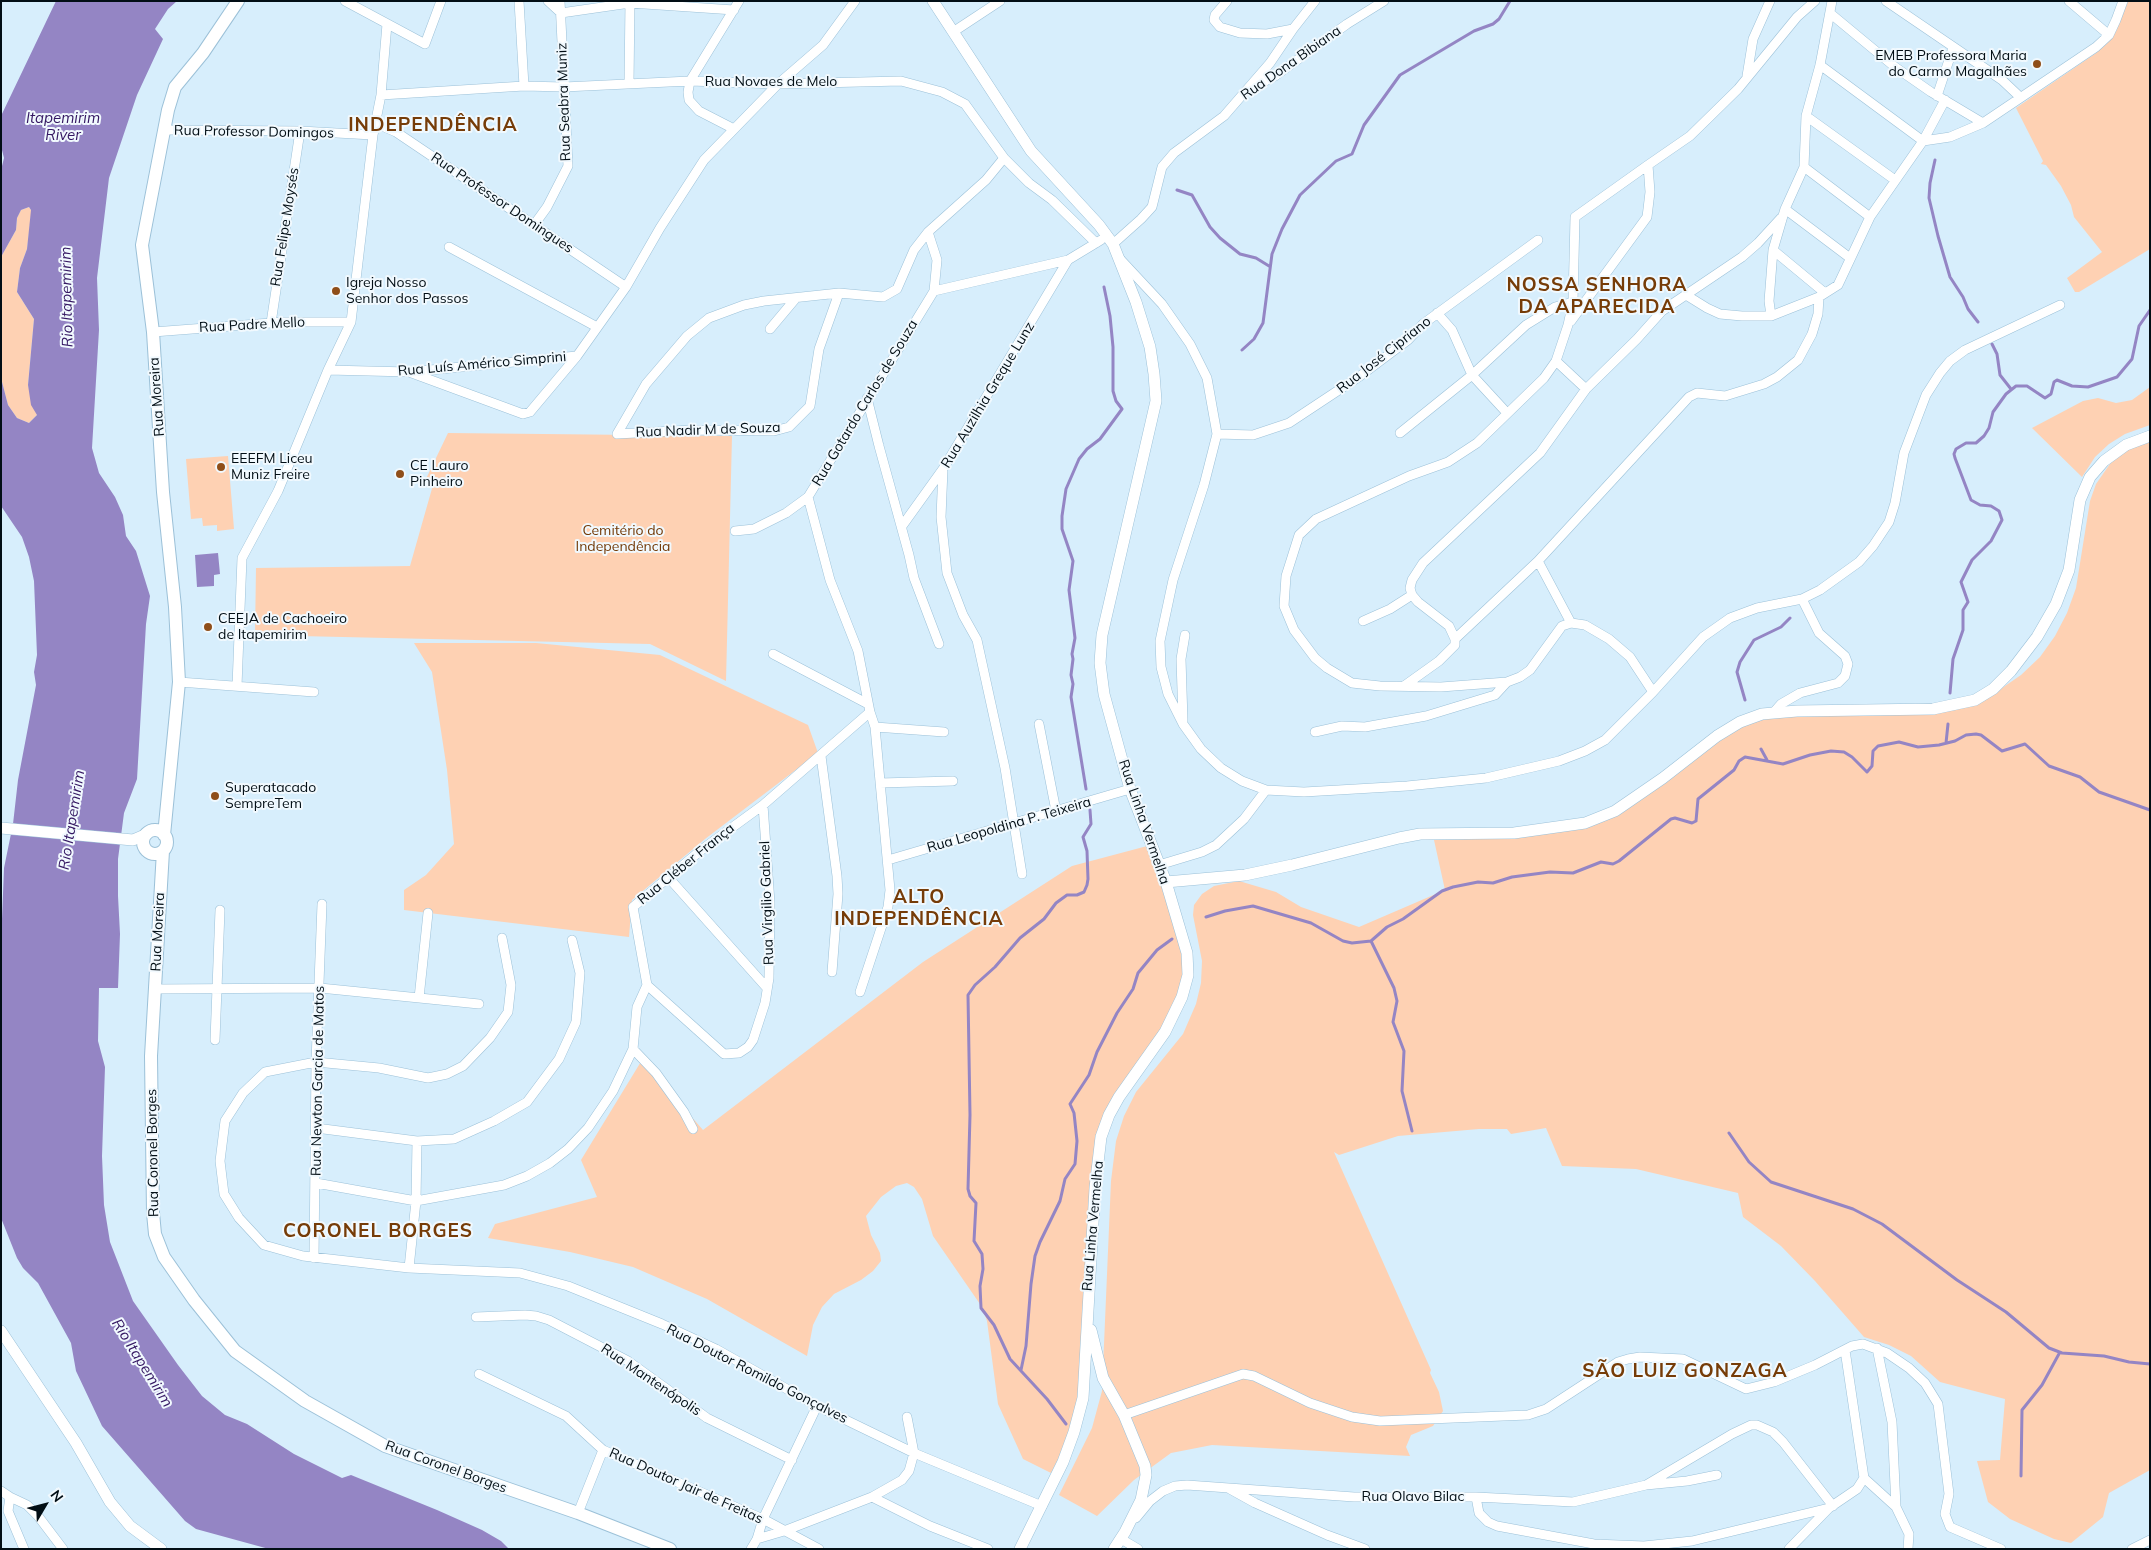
<!DOCTYPE html>
<html>
<head>
<meta charset="utf-8">
<style>
	body { margin:0 }
	#map { position:relative; width:2151px; height:1550px; overflow:hidden; background:#d7eefc; font-family:Mulish,sans-serif }
	canvas { display:block }
	.frame { position:absolute; inset:0; border:2px solid #020e15; pointer-events:none }
	.north { position:absolute; left:20px; top:1480px; width:50px; height:50px; -webkit-text-stroke:4px #f1f9fe; paint-order:stroke; rotate:53deg; font-size:14px; font-weight:700; line-height:20px; text-align:center; color:#020e15 }
	.north::after { content:''; display:block; margin:auto; width:18px; height:22px; background:#020e15; clip-path:polygon(50% 0,100% 100%,50% 72%,0 100%) }
</style>
</head>
<body>
<div id="map">
<canvas width="2151" height="1550"></canvas>
<div class="frame"></div>
<div class="north">N</div>
</div>
<script>
const ctx = document.querySelector('canvas').getContext('2d');
ctx.lineJoin = 'round';
function fill(path, color) { ctx.fillStyle = color; ctx.fill(path, 'evenodd'); }
const poly = rows => new Path2D(rows.map(r => 'M' + r).join(''));
function trace(path, color, width, dash) { ctx.strokeStyle = color; ctx.lineWidth = width; ctx.lineCap = dash ? 'butt' : 'round'; ctx.setLineDash(dash || []); ctx.stroke(path); }
function write(font, color, halo, rows, align = 'center') {
  ctx.font = font + ' Mulish,sans-serif'; ctx.lineWidth = 4; ctx.setLineDash([]); ctx.textBaseline = 'middle'; ctx.strokeStyle = halo; ctx.fillStyle = color; for (const [text, x, y, turn = 0] of rows) {
    ctx.save(); ctx.translate(x, y); ctx.rotate((+turn || 0) * Math.PI / 180); ctx.textAlign = isNaN(turn) ? turn : align; if (halo) ctx.strokeText(text, 0, 0); ctx.fillText(text, 0, 0); ctx.restore();
  }
}
const green = poly([
	[2128,1,2150,1,2150,249,2079,292,2075,292,2067,278,2102,252,2074,217,2071,205,2061,186,2046,165,2041,164,2043,161,2016,108,2096,53,2116,31],
	[29,207,31,210,31,216,27,249,20,268,17,292,34,319,28,385,37,415,29,423,17,418,8,405,1,378,1,257,16,230,17,218,21,210],
	[2150,387,2150,425,2125,434,2109,444,2095,457,2082,477,2032,428,2083,401,2098,398,2116,403,2132,400],
	[448,433,732,436,726,681,650,644,255,635,256,568,410,566,433,485,424,483],
	[2150,441,2150,1470,2109,1493,2103,1517,2071,1543,2054,1539,2010,1519,1988,1502,1977,1461,2000,1460,2005,1399,1940,1382,1911,1356,1889,1345,1864,1337,1815,1281,1781,1246,1743,1217,1738,1193,1636,1169,1562,1166,1546,1128,1511,1134,1507,1129,1479,1129,1398,1136,1339,1155,1334,1152,1431,1370,1430,1373,1439,1392,1443,1411,1433,1426,1411,1435,1406,1447,1410,1456,1212,1445,1171,1453,1134,1480,1097,1516,1059,1495,1092,1428,1102,1391,1111,1181,1116,1141,1124,1116,1136,1092,1183,1034,1196,1004,1201,983,1202,961,1193,915,1194,905,1202,894,1214,886,1239,881,1276,892,1301,907,1359,927,1445,890,1434,840,1520,838,1591,824,1720,737,1746,722,1786,715,1927,715,1940,713,1989,697,2021,675,2040,657,2055,636,2067,613,2076,588,2090,501,2096,484,2112,461,2127,450],
	[228,456,234,529,217,531,217,525,203,526,202,518,191,519,186,459],
	[414,643,536,643,660,655,808,725,818,753,705,839,632,900,629,937,404,910,404,890,426,875,454,844,447,770,432,672],
	[1151,845,1184,954,1181,995,1104,1122,1077,1421,1051,1473,1023,1459,998,1404,987,1321,982,1307,933,1236,922,1199,914,1187,907,1183,896,1186,881,1197,866,1216,871,1235,880,1253,881,1261,873,1271,861,1280,834,1294,822,1307,813,1325,807,1356,707,1299,633,1267,570,1252,488,1238,495,1224,597,1197,581,1160,642,1060,703,1130,923,962,1072,866]
]);
const water = poly([
	[56,1,177,1,168,9,155,29,163,39,137,95,109,178,97,278,99,330,92,448,99,473,115,497,123,515,126,536,136,551,150,596,146,624,137,779,124,813,118,859,118,896,120,934,118,988,99,988,98,1041,105,1067,102,1156,104,1205,110,1242,133,1301,178,1365,202,1396,225,1415,247,1424,294,1454,342,1478,351,1475,437,1510,482,1530,501,1541,509,1549,269,1549,196,1529,185,1521,102,1426,76,1371,71,1343,38,1283,23,1268,17,1258,1,1218,1,944,4,868,13,824,18,780,36,685,34,672,37,655,34,581,29,557,22,537,1,506,1,378,8,405,17,418,29,423,37,415,31,405,28,385,34,319,17,292,20,268,27,249,31,210,29,207,21,210,17,218,16,230,1,257,1,170,4,158,1,146,1,116],
	[218,553,220,574,214,575,214,586,197,587,195,555]
]);
const stream = poly([
	[1935,160,1930,183,1929,198,1938,236,1950,277,1963,297,1968,309,1978,322],
	[1177,190,1192,195,1210,227,1220,238,1240,254,1256,258,1269,266],
	[1992,344,1997,354,2000,375,2011,389],
	[1242,350,1254,339,1263,323,1272,254,1282,229,1300,195,1336,161,1352,154,1364,125,1400,75,1474,31,1493,24,1499,19,1510,1],
	[1950,693,1953,659,1963,630,1963,610,1968,602,1961,582,1972,560,1991,541,2002,520,1999,511,1991,506,1980,505,1971,500,1955,458,1954,454,1956,449,1966,443,1976,443,1984,436,1989,428,1993,412,2006,394,2016,386,2027,386,2045,398,2051,394,2054,382,2057,380,2072,386,2088,387,2117,377,2132,359,2139,326,2150,310],
	[1745,700,1737,672,1740,662,1754,640,1781,627,1790,618],
	[1946,743,1948,724],
	[1761,749,1767,760],
	[1086,789,1071,697,1073,684,1071,675,1073,659,1072,654,1075,638,1069,590,1073,561,1062,529,1062,516,1066,489,1079,459,1087,449,1100,439,1122,409,1116,401,1113,391,1113,347,1110,316,1104,287],
	[1206,917,1225,911,1253,906,1311,923,1343,941,1352,943,1371,941,1387,927,1403,919,1442,891,1453,887,1478,882,1493,883,1512,877,1550,872,1573,873,1601,862,1613,864,1619,861,1671,819,1675,818,1692,823,1696,821,1698,799,1734,770,1739,761,1745,757,1783,764,1810,755,1831,751,1844,752,1852,757,1867,772,1872,766,1873,751,1878,746,1899,742,1918,747,1939,745,1955,741,1966,735,1976,734,1981,735,2002,751,2025,744,2049,766,2080,777,2099,792,2150,810],
	[1371,941,1394,988,1397,1001,1393,1022,1404,1051,1402,1091,1412,1131],
	[1729,1133,1749,1162,1771,1182,1853,1209,1882,1224,1957,1280,2006,1312,2049,1348,2062,1353,2104,1356,2129,1362,2150,1364],
	[1021,1370,1026,1346,1031,1284,1035,1256,1040,1242,1060,1201,1065,1179,1075,1164,1077,1141,1074,1113,1070,1104,1089,1075,1097,1052,1117,1013,1133,989,1138,973,1157,950,1172,939],
	[1066,1424,1047,1399,1010,1359,994,1325,981,1308,980,1286,983,1269,982,1254,974,1241,976,1203,970,1196,968,1189,970,1115,968,995,975,985,995,967,1020,938,1044,919,1056,903,1067,895,1077,895,1084,892,1087,885,1088,879,1087,851,1083,837,1091,824,1090,810],
	[2021,1476,2022,1410,2042,1385,2060,1352]
]);
const minor = poly([
	[345,1,425,44,441,1],
	[519,1,524,86],
	[548,1,561,13],
	[1227,1,1215,15,1214,20,1220,27,1240,33,1267,34,1293,29],
	[1886,1,2002,80,2020,97],
	[2069,1,2109,35],
	[561,13,630,3,734,10],
	[1831,14,1895,67,1931,92,1983,123],
	[953,32,1000,1],
	[1820,65,1923,141],
	[1747,76,1753,39,1770,1],
	[629,84,630,1],
	[1250,89,1275,76,1347,24,1384,1],
	[381,95,524,86,564,87,690,81,778,84,901,81,942,92,965,104,1004,158,1029,183,1052,200,1096,243],
	[1937,96,1953,48],
	[1806,116,1895,180],
	[375,123,396,132,626,287],
	[734,129,699,111,689,100,688,92,690,81,739,1],
	[164,130,300,131,373,135],
	[1923,141,1950,137,1983,123,2096,47,2109,35,2116,20,2123,1],
	[1648,165,1575,217,1573,302,1568,325,1556,361,1544,378,1477,443,1448,462,1409,476,1316,519,1299,535,1286,576,1284,606,1294,630,1315,658,1327,668,1352,683,1380,686,1441,687,1507,682,1520,677,1530,670,1562,626,1571,623,1585,625,1609,639,1630,657,1653,692],
	[1804,167,1870,217],
	[1785,209,1850,258],
	[534,225,547,207,568,166,560,1],
	[1113,244,1141,219,1152,207,1162,167,1174,153,1224,116,1270,63,1293,29,1315,1],
	[449,247,597,327],
	[1773,250,1825,293],
	[1120,259,1162,304,1190,344,1207,378,1217,434,1204,485,1173,580,1160,641,1161,667,1168,694,1183,724,1201,749,1221,768,1242,781,1266,790,1304,792,1407,786,1486,778,1559,761,1585,751,1605,740,1653,692,1703,637,1730,618,1757,608,1802,599,1820,590,1859,562,1873,546,1889,522,1895,503,1904,453,1926,395,1940,373,1950,361,1965,350,2060,305],
	[934,291,1068,260,1101,240],
	[1686,295,1707,308,1720,314,1742,316,1771,316,1819,297,1838,285,1870,217,1923,141,1945,100],
	[1437,313,1452,330,1472,375,1507,413],
	[1771,316,1769,301,1773,250,1785,209,1804,167,1806,116,1820,65,1832,1],
	[1571,321,1647,217,1650,192,1648,165,1690,136,1738,89,1797,17,1815,1],
	[271,323,300,131],
	[770,329,796,298],
	[153,332,284,322,351,322],
	[1556,361,1586,389],
	[328,370,409,372,577,356],
	[409,372,523,414,530,412,577,356,626,287,660,228,704,160,778,84,823,45,855,1],
	[867,398,879,446,909,555,914,578,939,644],
	[1400,433,1472,375,1526,325,1555,307,1573,302],
	[617,434,646,384,687,336,709,318,744,305,764,301,839,293,883,297,897,289,914,250,928,232,986,180,1004,158],
	[617,434,692,430,774,431,789,427,810,406,819,349,839,293],
	[1217,434,1253,435,1289,423,1360,376,1408,340,1423,324,1538,240],
	[943,469,941,517,947,573,963,615,977,640,1005,768,1022,874],
	[808,497,830,580,858,651,870,712,875,727,890,890,888,907,860,992],
	[902,526,943,469,1068,260],
	[735,531,754,529,786,513,808,497,934,291,937,260,928,232],
	[1363,621,1390,609,1412,595],
	[1571,623,1538,561,1689,397,1697,393,1725,396,1764,384,1777,377,1798,360,1812,334,1818,314,1819,297],
	[1455,639,1538,561],
	[773,654,868,704],
	[179,682,314,692],
	[237,686,242,558,278,491,328,370,351,322,373,135,381,95,387,24],
	[1404,686,1439,661,1455,645,1455,639,1449,626,1418,602,1412,595,1410,588,1412,580,1423,563,1540,453,1586,389,1637,339,1662,311,1742,257,1758,243,1781,218],
	[1774,712,1781,704,1800,693,1838,683,1845,676,1848,664,1845,656,1819,633,1802,599],
	[1183,721,1181,659,1185,635],
	[1039,724,1056,811],
	[875,727,944,732],
	[1315,732,1342,726,1365,727,1426,716,1495,695,1507,682],
	[821,756,837,876,838,894,832,972],
	[880,783,953,781],
	[888,860,1130,789],
	[1159,865,1202,852,1216,845,1244,819,1266,790],
	[668,877,767,988],
	[502,938,511,985,508,1012,490,1038,463,1066,447,1074,428,1078,379,1068,316,1062,265,1072,243,1093,225,1121,220,1161,224,1194,239,1218,264,1245,303,1256,409,1268,520,1273,568,1286,662,1324,716,1349,817,1406,914,1453,1042,1506],
	[647,985,724,1054,739,1053,748,1047,753,1040,765,1003,769,978,770,903,763,805],
	[155,989,320,988,479,1004],
	[419,998,428,913],
	[215,1040,220,910],
	[633,1049,656,1073,684,1112,693,1129],
	[316,1128,417,1141,454,1139,494,1121,527,1102,559,1059,576,1022,580,973,572,940],
	[316,1183,416,1201,504,1185,527,1176,550,1163,568,1149,588,1128,613,1091,633,1049,637,1007,647,985,633,907,700,851,763,805,870,712],
	[314,1258,316,1062,322,904],
	[409,1268,416,1201,417,1141],
	[476,1317,525,1315,536,1316,549,1320,628,1361,707,1418,792,1460],
	[1877,1348,1892,1422,1896,1507],
	[479,1374,566,1416,603,1450,763,1519,819,1549],
	[1124,1415,1243,1374,1254,1376,1310,1403,1352,1417,1380,1421,1528,1415,1546,1409,1618,1362,1628,1359,1640,1357,1683,1359,1746,1389,1774,1382,1815,1365,1852,1346,1863,1344,1887,1353,1909,1368,1925,1383,1938,1404,1949,1494,1945,1514,1950,1527,2001,1549],
	[1864,1478,1896,1507,1909,1534,1908,1549],
	[1646,1485,1732,1434,1751,1425,1757,1425,1773,1432,1783,1442,1833,1506],
	[1228,1488,1255,1503,1327,1535,1365,1549],
	[1,1491,10,1497,8,1511,24,1549],
	[10,1497,27,1505,38,1516,63,1549],
	[872,1497,930,1526,988,1549],
	[1476,1497,1479,1513,1488,1522,1497,1526,1594,1544,1644,1546,1692,1541,1829,1508],
	[578,1513,603,1450],
	[1136,1518,1150,1501,1163,1491,1175,1486,1187,1485,1354,1497,1476,1497,1573,1502,1646,1485,1687,1481,1717,1475],
	[757,1539,784,1531,872,1497,902,1480,909,1471,914,1453,907,1417],
	[1121,1539,1138,1549],
	[751,1549,757,1539,763,1519,817,1406],
	[1789,1549,1829,1508,1857,1489,1864,1478,1845,1350],
	[2132,1549,2150,1540]
]);
const tertiary = poly([
	[933,1,1031,151,1099,225,1113,244,1136,302,1150,347,1154,374,1156,401,1102,635,1100,663,1104,694,1130,789,1166,882,1187,953,1188,975,1182,997,1165,1032,1119,1097,1109,1115,1101,1137,1095,1188,1083,1398,1074,1432,1063,1462,1020,1549],
	[1,828,133,840,147,834],
	[1166,882,1245,875,1292,865,1399,838,1420,834,1514,833,1585,823,1615,811,1663,778,1717,736,1740,722,1762,714,1797,711,1933,709,1975,700,1993,689,2011,671,2037,637,2056,604,2069,570,2080,500,2090,477,2104,461,2126,445,2150,436],
	[1091,1330,1103,1378,1124,1415,1145,1466,1146,1475,1141,1500,1125,1532,1114,1549],
	[1,1331,76,1443,110,1502,130,1526,161,1549]
]);
const secondary = poly([
	'143 842a12 12 0 1 1 24 0a12 12 0 1 1-24 0Z',
	[164,835,179,682,175,607,163,492,153,332,142,245,168,110,175,87,203,53,238,1],
	[163,851,151,1056,153,1213,155,1234,164,1257,194,1300,235,1351,305,1401,385,1446,578,1513,670,1549]
]);
const markers = [
	[2037,64,5,"#8f4e19"],
	[336,291,5,"#8f4e19"],
	[221,467,5,"#8f4e19"],
	[400,474,5,"#8f4e19"],
	[208,627,5,"#8f4e19"],
	[215,796,5,"#8f4e19"]
];
const poiNames = [
	["EMEB Professora Maria",2027,56,"right"],
	["do Carmo Magalhães",2027,72,"right"],
	["Igreja Nosso",346,283],
	["Senhor dos Passos",346,299],
	["EEEFM Liceu",231,459],
	["Muniz Freire",231,475],
	["CE Lauro",410,466],
	["Pinheiro",410,482],
	["CEEJA de Cachoeiro",218,619],
	["de Itapemirim",218,635],
	["Superatacado",225,788],
	["SempreTem",225,804]
];
const streetNames = [
	["Rua Dona Bibiana",1291,63,-35],
	["Rua Novaes de Melo",771,82],
	["Rua Seabra Muniz",564,102,-92],
	["Rua Professor Domingos",254,132,1],
	["Rua Professor Domingues",502,203,34],
	["Rua Felipe Moysés",285,227,-81],
	["Rua Padre Mello",252,325,-3],
	["Rua José Cipriano",1384,355,-38],
	["Rua Luís Américo Simprini",482,364,-5],
	["Rua Auzilhia Greque Lunz",988,395,-59],
	["Rua Moreira",157,397,-94],
	["Rua Gotardo Carlos de Souza",865,403,-59],
	["Rua Nadir M de Souza",708,430,-2],
	["Rua Linha Vermelha",1144,822,71],
	["Rua Leopoldina P. Teixeira",1009,825,-16],
	["Rua Cléber França",686,864,-39],
	["Rua Virgilio Gabriel",767,903,-92],
	["Rua Moreira",158,932,-87],
	["Rua Newton Garcia de Matos",318,1081,-89],
	["Rua Coronel Borges",153,1153,-91],
	["Rua Linha Vermelha",1093,1226,-85],
	["Rua Doutor Romildo Gonçalves",757,1374,27],
	["Rua Mantenópolis",651,1380,34],
	["Rua Coronel Borges",446,1467,20],
	["Rua Doutor Jair de Freitas",686,1486,24],
	["Rua Olavo Bilac",1413,1497]
];
const parkNames = [
	["Cemitério do",623,531],
	["Independência",623,547]
];
const waterNames = [
	["Itapemirim",63,118],
	["River",63,135],
	["Rio Itapemirim",67,297,-91],
	["Rio Itapemirim",72,820,-81],
	["Rio Itapemirim",142,1363,58]
];
const districtNames = [
	["INDEPENDÊNCIA",433,125],
	["NOSSA SENHORA",1597,285],
	["DA APARECIDA",1597,307],
	["ALTO",919,897],
	["INDEPENDÊNCIA",919,919],
	["CORONEL BORGES",378,1231],
	["SÃO LUIZ GONZAGA",1685,1371]
];
fill(green, '#fed1b3');
fill(water, '#9485c4');
trace(stream, '#9485c4', 3);
trace(minor, '#9cc1d8', 10);
trace(tertiary, '#9cc1d8', 12);
trace(secondary, '#9cc1d8', 14);
trace(minor, '#fff', 9);
trace(tertiary, '#fff', 11);
trace(secondary, '#fff', 12);
for (const [x, y, r, color] of markers) { const dot = new Path2D(); dot.arc(x, y, r, 0, 2 * Math.PI); ctx.fillStyle = color; ctx.fill(dot); trace(dot, '#f1f9fe', 2); }
write('14px', '#020e15', '#f1f9fe', poiNames, 'left');
write('14px', '#020e15', '#f1f9fe', streetNames);
write('14px', '#733a07', '#f1f9fe', parkNames);
write('italic 15px', '#341762', '#f1f9fe', waterNames);
ctx.letterSpacing = '1px';
write('bold 19px', '#763c08', '#f1f9fe', districtNames);
ctx.letterSpacing = '0px';
</script>
</body>
</html>
